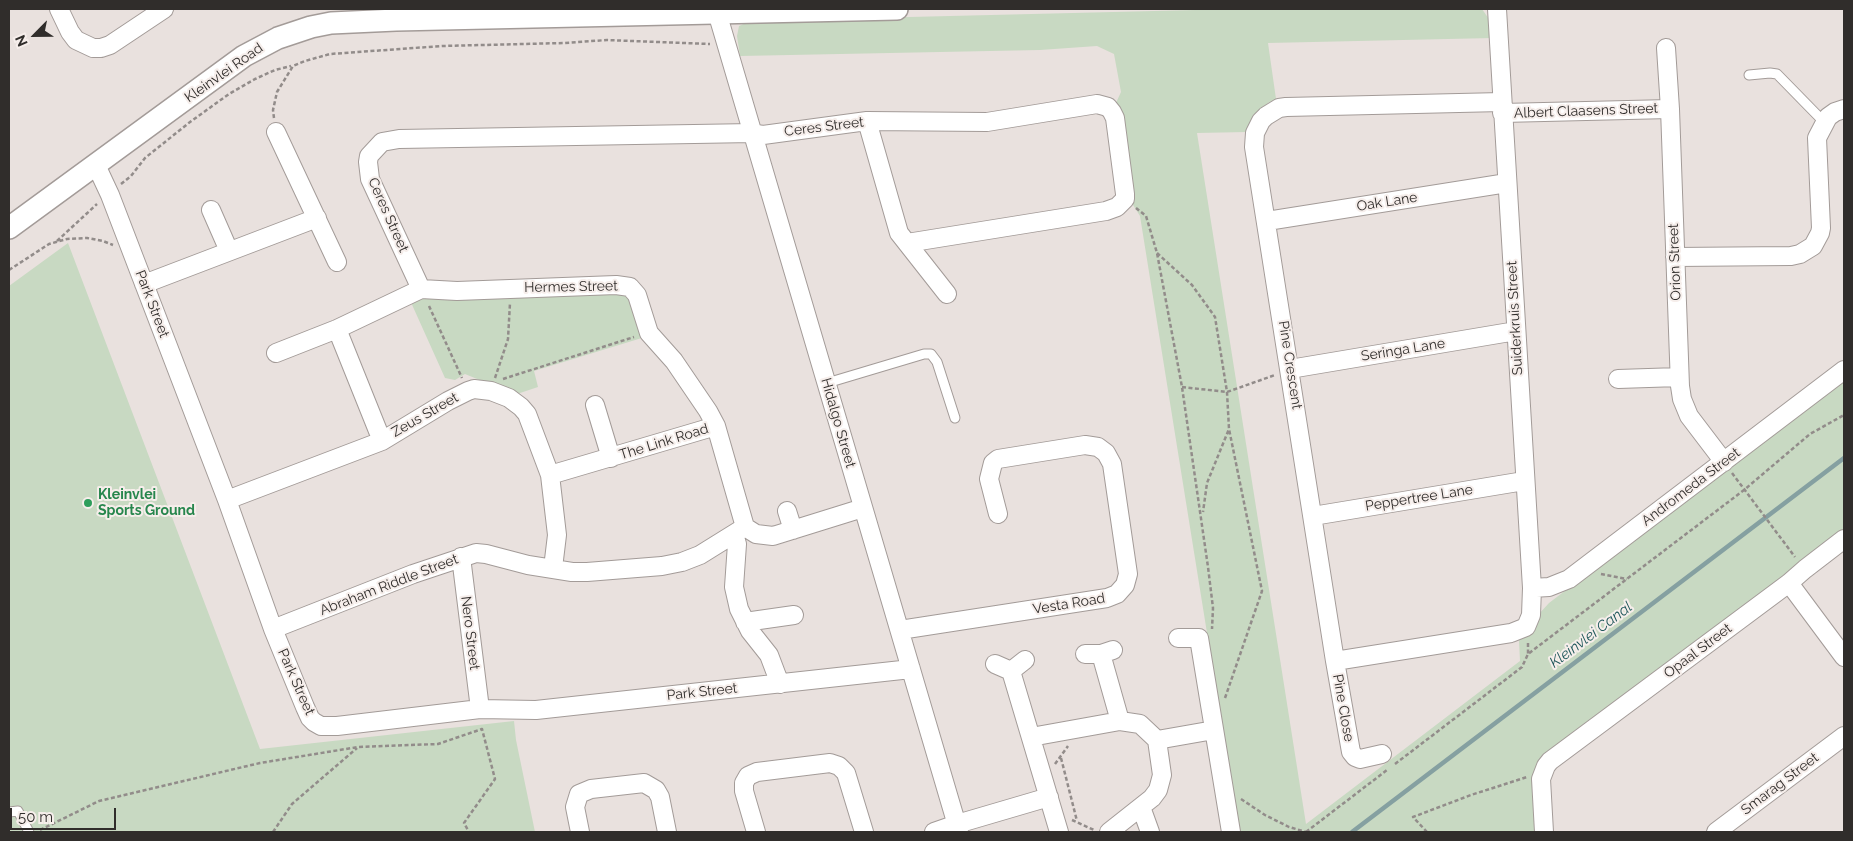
<!DOCTYPE html>
<html>
<head>
<meta charset="utf-8">
<style>
	body { margin:0 }
	#map { position:relative; width:1853px; height:841px; overflow:hidden; background:#e9e1de; font-family:Raleway,sans-serif }
	canvas { display:block }
	.frame { position:absolute; inset:0; border:10px solid #302d2b; pointer-events:none }
	.north { position:absolute; left:10px; top:10px; width:50px; height:50px; -webkit-text-stroke:4px #f6eeeb; paint-order:stroke; rotate:247deg; font-size:14px; font-weight:700; line-height:20px; text-align:center; color:#302d2b }
	.north::after { content:''; display:block; margin:auto; width:18px; height:22px; background:#302d2b; clip-path:polygon(50% 0,100% 100%,50% 72%,0 100%) }
	.scale { position:absolute; left:10px; top:808px; width:106px; height:22px; box-sizing:border-box; border:2px solid #302d2b; border-top:0; padding-left:6px; font-size:15px; line-height:18px; white-space:nowrap; color:#302d2b; -webkit-text-stroke:4px #f6eeeb; paint-order:stroke }
</style>
</head>
<body>
<div id="map">
<canvas width="1853" height="841"></canvas>
<div class="frame"></div>
<div class="north">N</div>
<div class="scale">50 m</div>
</div>
<script>
const ctx = document.querySelector('canvas').getContext('2d');
ctx.lineJoin = 'round';
function fill(path, color) { ctx.fillStyle = color; ctx.fill(path, 'evenodd'); }
const poly = rows => new Path2D(rows.map(r => 'M' + r).join(''));
function trace(path, color, width, dash) { ctx.strokeStyle = color; ctx.lineWidth = width; ctx.lineCap = dash ? 'butt' : 'round'; ctx.setLineDash(dash || []); ctx.stroke(path); }
function write(font, color, halo, rows, align = 'center') {
  ctx.font = font + ' Raleway,sans-serif'; ctx.lineWidth = 4; ctx.setLineDash([]); ctx.textBaseline = 'middle'; ctx.strokeStyle = halo; ctx.fillStyle = color; for (const [text, x, y, turn = 0] of rows) {
    ctx.save(); ctx.translate(x, y); ctx.rotate((+turn || 0) * Math.PI / 180); ctx.textAlign = isNaN(turn) ? turn : align; if (halo) ctx.strokeText(text, 0, 0); ctx.fillText(text, 0, 0); ctx.restore();
  }
}
const green = poly([
	[1236,9,1482,9,1491,22,1493,38,1268,43,1276,99,1268,103,1255,114,1247,132,1197,133,1306,824,1520,661,1519,641,1527,627,1549,603,1844,379,1844,532,1545,759,1537,832,1235,832,1204,636,1207,633,1140,216,1130,200,1115,105,1121,92,1114,54,1097,46,1040,50,740,56,737,36,739,26,746,23,746,21],
	[68,243,260,749,514,721,516,740,535,832,9,832,9,286],
	[617,292,628,296,645,337,534,371,538,387,520,393,511,393,465,374,455,380,445,378,409,298]
]);
const stream = poly([
	[1352,832,1844,458]
]);
const path = poly([
	[274,118,273,110,277,92,293,66,305,61,330,54,442,46,564,43,607,40,710,44],
	[121,184,131,176,145,158,190,122,229,94,255,79,275,70,291,66],
	[1136,208,1146,216,1157,253,1182,387,1208,567,1213,608,1212,629],
	[57,241,97,204],
	[1157,253,1192,285,1215,317,1227,392,1229,429,1207,483,1203,512],
	[9,270,49,244,67,239,87,238,103,241,113,245],
	[429,306,462,378],
	[495,378,508,339,510,303],
	[503,379,634,337],
	[1182,387,1227,392,1275,375],
	[1732,473,1795,557],
	[1601,574,1627,579],
	[1528,643,1528,654],
	[1225,698,1262,591,1229,429],
	[1061,758,1077,821],
	[1055,764,1068,746],
	[1395,764,1522,667,1528,654,1744,490,1810,434,1844,415],
	[1241,799,1265,815,1289,827,1306,832],
	[1072,820,1094,830],
	[40,830,99,801,260,763,358,747,438,744,482,729,495,779,464,823,469,832],
	[273,832,292,804,357,748],
	[1306,832,1387,770],
	[1427,832,1413,817,1471,795,1527,777]
]);
const service = poly([
	[1749,75,1770,73,1777,74,1824,122],
	[827,383,924,354,931,354,937,362,955,418],
	[9,812,18,811,29,832]
]);
const minor = poly([
	[59,9,70,32,76,40,93,48,101,48,110,45,164,9],
	[716,9,959,832],
	[1497,9,1532,588,1531,615,1526,627,1511,633,1335,661,1254,147,1255,133,1261,121,1266,116,1279,108,1286,107,1502,102],
	[1666,48,1670,109,1680,386,1682,399,1689,416,1724,462],
	[1502,113,1670,109],
	[867,121,899,233,947,294],
	[276,132,337,262],
	[96,165,110,195,227,500,273,629,305,707,310,718,314,722,321,726,337,726,480,709,536,710,911,669],
	[211,210,229,251],
	[1267,221,1507,183],
	[1675,257,1791,256,1800,254,1813,246,1820,233,1821,228,1817,138,1828,117,1835,112,1844,109],
	[144,284,317,218],
	[421,289,370,179,368,162,369,156,382,142,399,139,753,133,763,135,867,121,987,122,1097,104,1108,107,1112,112,1115,118,1125,194,1125,199,1117,207,1106,211,907,243],
	[337,329,382,441],
	[276,353,337,329,421,289,457,291,616,285,630,287,637,295,649,333,674,361,708,411,716,426,745,527],
	[1290,369,1516,331],
	[1618,379,1679,377],
	[595,405,611,458],
	[550,475,716,426],
	[227,500,382,441,448,401,468,391,474,389,491,391,509,398,521,407,527,414,550,475,557,535,553,568],
	[787,511,793,530],
	[1313,516,1524,481],
	[745,527,756,534,773,536,863,508],
	[734,534,737,544,734,587,739,609,750,631,769,655,780,684],
	[461,557,480,709],
	[1789,583,1844,657],
	[1532,588,1549,587,1569,579,1844,370],
	[745,622,794,615],
	[273,629,413,574,476,553,486,554,528,565,572,572,587,572,662,566,682,562,700,555,745,527],
	[900,630,1107,598,1117,594,1125,585,1128,574,1112,464,1106,453,1098,447,1085,445,998,459,993,463,989,479,998,514],
	[1178,638,1199,638,1231,832],
	[1085,654,1101,654,1113,650],
	[1101,654,1120,721],
	[1335,661,1351,752,1355,757,1360,759,1382,754],
	[995,664,1011,671,1025,660],
	[1011,671,1059,832],
	[1031,737,1120,721,1140,724,1157,740,1162,775,1158,790,1152,798,1109,832],
	[1157,740,1214,730],
	[1141,807,1150,832],
	[580,832,575,807,579,794,591,789,644,783,656,790,660,797,667,832],
	[756,832,744,791,744,783,748,776,757,772,830,763,839,766,846,773,864,832],
	[934,832,957,824,1049,797],
	[1544,832,1541,779,1546,766,1550,761,1789,583,1805,569,1844,539],
	[1716,832,1844,736]
]);
const tertiary = poly([
	[9,228,244,56,278,38,311,27,331,23,396,20,897,9]
]);
const markers = [
	[88,503,5,"#2e9e5b"]
];
const streetNames = [
	["Kleinvlei Road",224,73,-35],
	["Albert Claasens Street",1586,111,-2],
	["Ceres Street",824,127,-7],
	["Oak Lane",1387,202,-9],
	["Ceres Street",388,215,66],
	["Orion Street",1675,262,-92],
	["Hermes Street",571,287,-1],
	["Park Street",152,304,69],
	["Suiderkruis Street",1515,318,-93],
	["Seringa Lane",1403,350,-9],
	["Pine Crescent",1290,365,81],
	["Zeus Street",425,415,-30],
	["Hidalgo Street",838,423,74],
	["The Link Road",664,442,-17],
	["Andromeda Street",1691,487,-37],
	["Peppertree Lane",1419,498,-9],
	["Abraham Riddle Street",389,585,-21],
	["Vesta Road",1069,604,-9],
	["Nero Street",470,633,83],
	["Opaal Street",1698,651,-37],
	["Park Street",296,682,66],
	["Park Street",702,692,-6],
	["Pine Close",1343,708,80],
	["Smarag Street",1780,784,-37]
];
const leisureNames = [
	["Kleinvlei",98,495],
	["Sports Ground",98,511]
];
const waterNames = [
	["Kleinvlei Canal",1591,635,-37]
];
fill(green, '#c8d9c2');
trace(stream, '#85a0a1', 4.5);
trace(service, '#a39b98', 11);
trace(minor, '#a39b98', 20);
trace(tertiary, '#a39b98', 24);
trace(path, '#928c8a', 2.5, [4, 2.5]);
trace(service, '#fff', 9);
trace(minor, '#fff', 18);
trace(tertiary, '#fff', 21);
for (const [x, y, r, color] of markers) { const dot = new Path2D(); dot.arc(x, y, r, 0, 2 * Math.PI); ctx.fillStyle = color; ctx.fill(dot); trace(dot, '#f6eeeb', 2); }
write('14px', '#302d2b', '#f6eeeb', streetNames);
write('bold 14px', '#27864d', '#f6eeeb', leisureNames, 'left');
write('italic 15px', '#1e575a', '#f6eeeb', waterNames);
</script>
</body>
</html>
